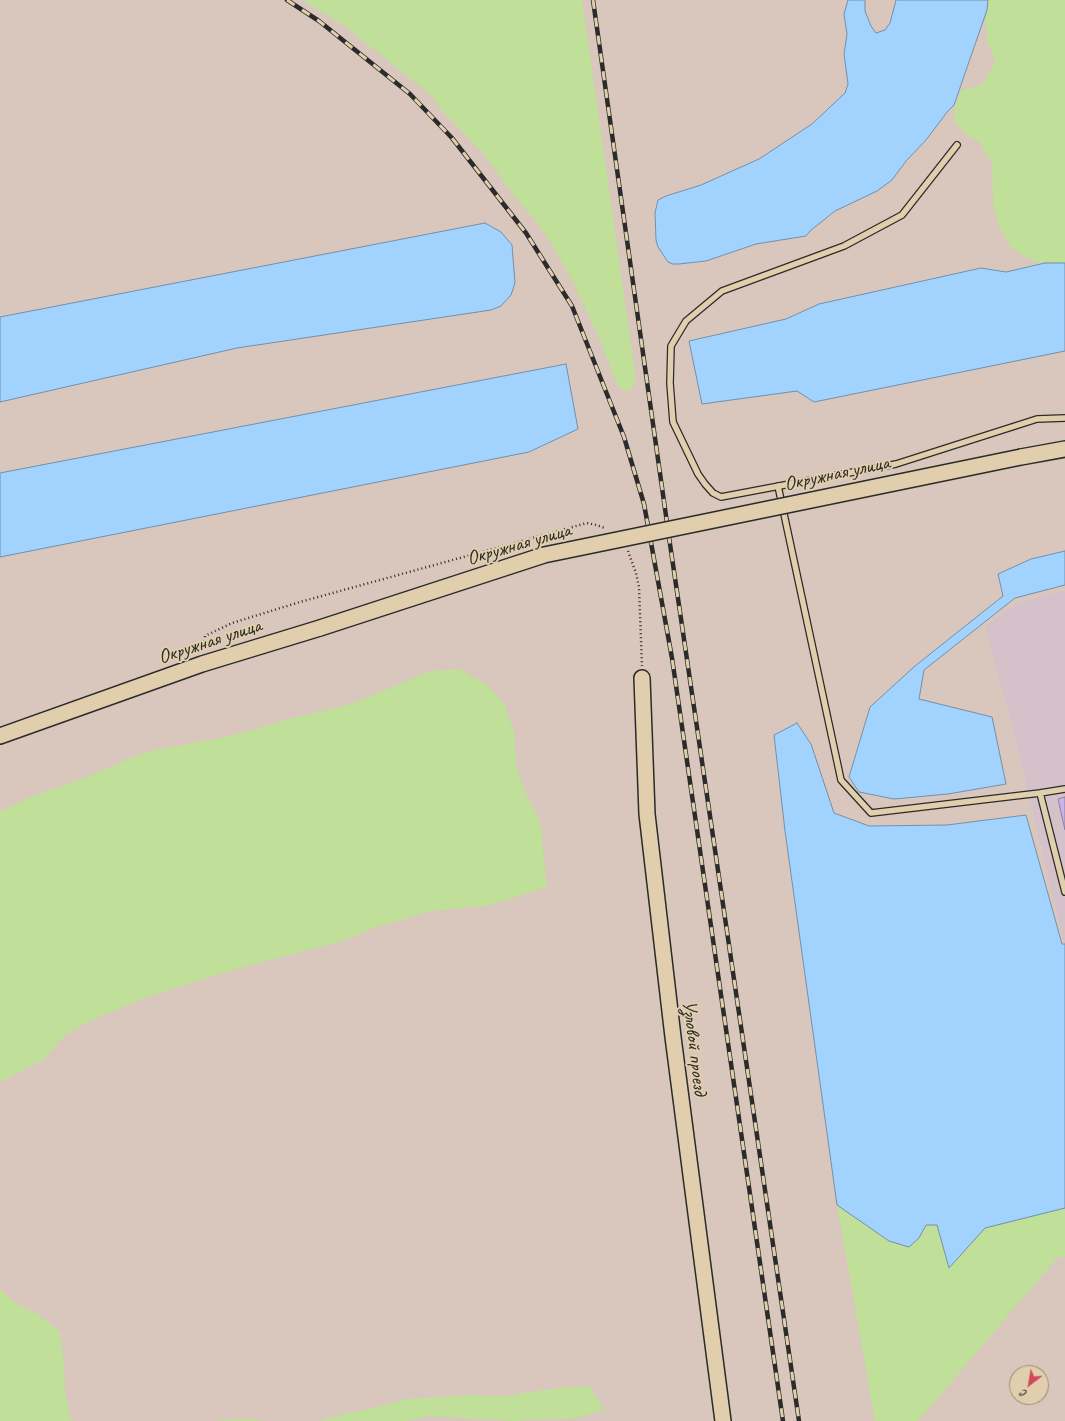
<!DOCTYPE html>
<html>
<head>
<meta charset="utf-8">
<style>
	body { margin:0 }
	#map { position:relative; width:1065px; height:1421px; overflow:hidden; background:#d9c6bd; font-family:Caveat,sans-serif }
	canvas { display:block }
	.north { position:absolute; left:1009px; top:1365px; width:40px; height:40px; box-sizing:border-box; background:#e0ceac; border:1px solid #988d78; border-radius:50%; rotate:211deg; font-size:11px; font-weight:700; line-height:16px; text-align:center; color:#2b2b2b }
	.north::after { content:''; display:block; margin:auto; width:14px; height:18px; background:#d1495b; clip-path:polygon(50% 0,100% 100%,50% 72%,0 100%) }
</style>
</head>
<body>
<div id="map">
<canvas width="1065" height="1421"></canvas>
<div class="north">С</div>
</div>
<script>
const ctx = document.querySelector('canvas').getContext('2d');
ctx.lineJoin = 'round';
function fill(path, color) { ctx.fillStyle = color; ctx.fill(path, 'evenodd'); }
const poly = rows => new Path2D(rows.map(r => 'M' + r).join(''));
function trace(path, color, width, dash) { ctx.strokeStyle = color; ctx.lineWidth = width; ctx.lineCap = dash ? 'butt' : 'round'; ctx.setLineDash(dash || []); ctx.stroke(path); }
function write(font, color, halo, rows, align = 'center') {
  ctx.font = font + ' Caveat,sans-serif'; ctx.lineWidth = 4; ctx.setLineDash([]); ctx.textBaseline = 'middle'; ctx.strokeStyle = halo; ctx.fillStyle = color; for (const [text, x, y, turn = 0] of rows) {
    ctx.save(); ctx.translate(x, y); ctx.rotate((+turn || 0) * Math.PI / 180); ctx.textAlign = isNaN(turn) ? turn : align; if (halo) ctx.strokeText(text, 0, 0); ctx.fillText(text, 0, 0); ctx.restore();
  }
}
const built = poly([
	[1065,591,1065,947,1013,728,985,626,1020,602]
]);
const green = poly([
	[303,0,582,0,636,380,629,392,621,389,616,382,600,340,572,280,557,253,536,221,517,200,483,153,442,111,432,96,346,27],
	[988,0,1065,0,1065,263,1037,263,1014,250,1008,243,997,221,996,213,993,205,992,163,979,142,966,134,954,121,955,106,961,90,979,86,985,80,994,65,994,57,987,42,986,18],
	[459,669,486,684,505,705,514,733,516,766,526,794,540,822,547,887,491,905,431,911,374,928,340,942,240,968,150,996,92,1020,65,1035,43,1060,0,1082,0,811,31,797,89,776,145,752,231,736,288,719,349,705,431,671],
	[837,1205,889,1241,919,1238,926,1225,938,1225,949,1268,985,1228,1065,1208,1065,1256,1057,1258,918,1421,875,1421],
	[0,1289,15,1303,39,1315,60,1332,64,1362,65,1392,70,1419,73,1421,0,1421],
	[589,1386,605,1410,576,1418,514,1421,427,1416,408,1421,320,1421,343,1414,375,1408,406,1399,471,1395,502,1396,559,1388],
	[249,1419,263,1421,212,1421,214,1421]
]);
const water = poly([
	[848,0,865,0,865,11,871,26,876,33,885,30,890,23,896,0,988,0,987,10,954,105,948,111,926,140,906,161,892,180,877,191,835,211,810,231,806,236,756,244,706,261,679,264,673,264,668,262,658,247,656,240,655,213,658,200,666,196,701,185,759,159,812,124,845,93,848,84,844,54,847,34,844,14,848,0],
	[485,223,501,232,512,245,515,283,511,295,501,306,491,310,237,348,0,402,0,317,485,223],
	[1045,263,1065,263,1065,351,814,402,797,391,702,404,689,341,786,319,819,304,981,268,1006,272,1045,263],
	[566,364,578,429,529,452,0,557,0,473,566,364],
	[1065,551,1065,585,1015,598,924,670,919,699,992,717,1006,784,948,794,894,799,859,792,849,777,870,707,915,666,1003,596,998,574,1031,559,1065,551],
	[797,723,811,744,834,813,869,826,947,825,1026,815,1062,944,1065,944,1065,1208,985,1228,949,1268,937,1225,926,1225,919,1238,909,1247,889,1241,837,1205,785,831,774,735,797,723]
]);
const building = poly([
	[1065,797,1065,830,1058,799,1065,797]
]);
const path = poly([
	[628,551,636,573,639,587,642,666],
	[204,649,205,636,232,623,300,602,587,523,596,525,605,528]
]);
const lane = poly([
	[957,145,902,215,844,246,722,291,686,321,671,346,670,383,673,422,698,474,705,484,713,493,721,497,896,464,1037,419,1065,418],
	[778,486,841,780,871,813,1040,793],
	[1065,789,1040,793,1065,892]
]);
const secondary = poly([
	[1021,457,1065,449],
	[642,678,647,814,673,1037,723,1421],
	[0,736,202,664,320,628]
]);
const rail = poly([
	[287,0,319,21,410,94,452,138,526,233,572,306,624,437,644,504,672,658,783,1421],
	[593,0,670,544,799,1421]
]);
const secondaryBridge = poly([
	[320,628,544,555,1021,457]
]);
const streetNames = [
	["Окружная улица",837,474,-12],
	["Окружная улица",519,545,-16],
	["Окружная улица",210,642,-18],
	["Узловой проезд",694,1048,83]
];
fill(built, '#d4c1c9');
fill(green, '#c0df98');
fill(water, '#a2d3fe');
trace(water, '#7290aa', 1);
fill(building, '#c9b5e5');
trace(building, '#8d7fa0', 1);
trace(lane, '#2b2b2b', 8);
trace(secondary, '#2b2b2b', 18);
trace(path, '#2b2b2b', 2.5, [1, 3]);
trace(lane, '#e0ceac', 5.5);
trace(secondary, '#e0ceac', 15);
trace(rail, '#2b2b2b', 4.5);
trace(rail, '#e0ceac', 3, [9]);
trace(secondaryBridge, '#2b2b2b', 18, []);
trace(secondaryBridge, '#e0ceac', 15);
write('20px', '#2b2b2b', '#e0ceac', streetNames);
</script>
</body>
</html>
